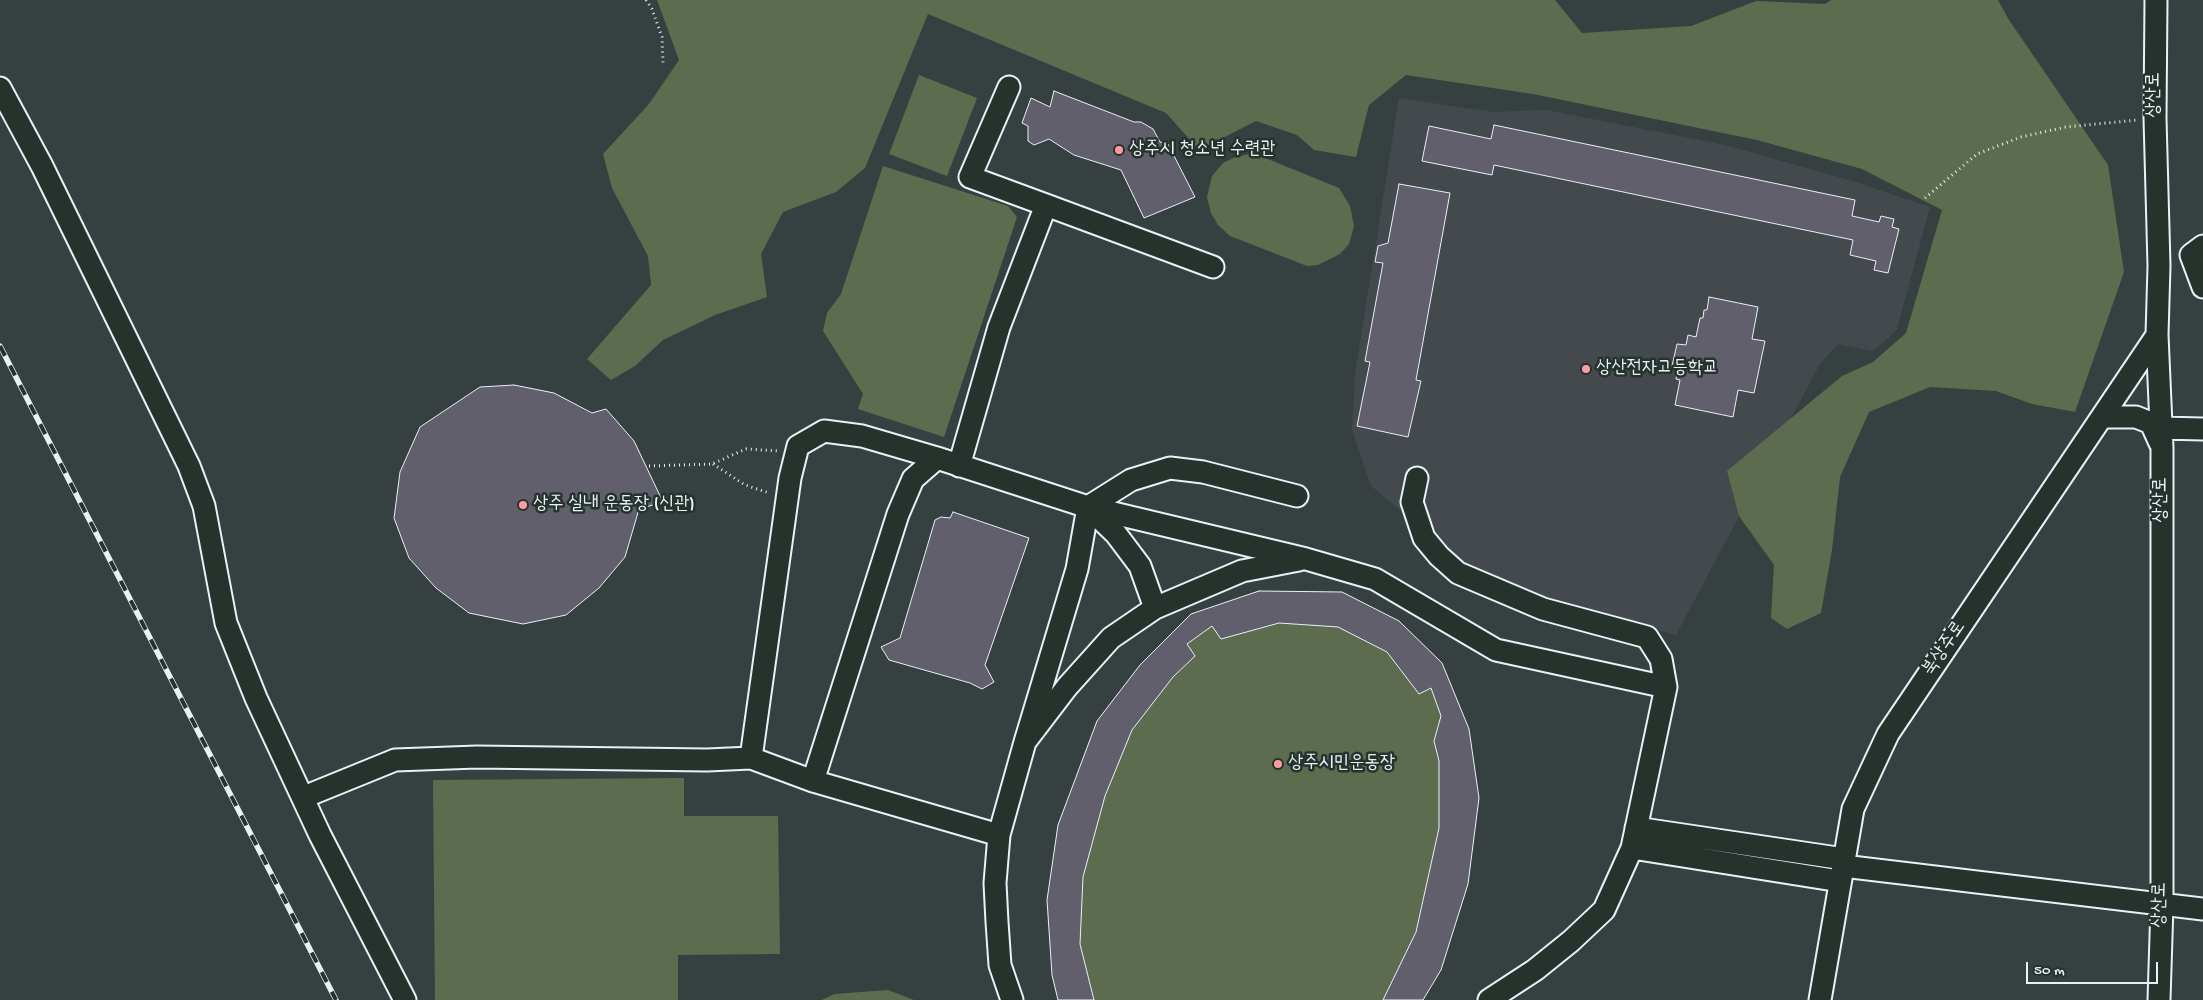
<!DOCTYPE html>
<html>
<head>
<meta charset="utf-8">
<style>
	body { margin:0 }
	#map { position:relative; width:2203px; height:1000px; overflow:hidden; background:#374040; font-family:"Gochi Hand",sans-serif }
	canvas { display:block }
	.scale { position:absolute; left:2026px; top:962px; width:132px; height:22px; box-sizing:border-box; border:2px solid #e8f1f8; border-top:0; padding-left:6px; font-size:15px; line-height:18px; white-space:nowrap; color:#e8f1f8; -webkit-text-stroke:4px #26332d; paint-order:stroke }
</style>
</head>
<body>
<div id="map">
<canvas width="2203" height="1000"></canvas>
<div class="scale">50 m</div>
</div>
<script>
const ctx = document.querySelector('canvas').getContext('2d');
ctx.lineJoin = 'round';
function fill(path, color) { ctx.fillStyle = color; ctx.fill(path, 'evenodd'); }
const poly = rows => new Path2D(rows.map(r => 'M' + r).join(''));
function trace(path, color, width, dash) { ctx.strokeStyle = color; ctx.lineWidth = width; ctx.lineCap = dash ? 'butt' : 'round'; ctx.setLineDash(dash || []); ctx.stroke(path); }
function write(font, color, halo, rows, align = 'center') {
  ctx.font = font + ' "Gochi Hand","Poor Story",sans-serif'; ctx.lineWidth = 5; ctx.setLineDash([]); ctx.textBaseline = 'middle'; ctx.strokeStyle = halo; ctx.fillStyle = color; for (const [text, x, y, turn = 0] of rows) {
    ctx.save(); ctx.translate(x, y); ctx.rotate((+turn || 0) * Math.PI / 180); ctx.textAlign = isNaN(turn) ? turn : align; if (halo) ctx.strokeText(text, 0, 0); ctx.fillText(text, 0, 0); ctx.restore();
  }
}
const built = poly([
	[1399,98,1492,112,1547,110,1725,145,1853,181,1930,207,1897,329,1884,342,1872,351,1838,344,1820,364,1676,635,1546,598,1467,565,1371,486,1352,430,1355,374]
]);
const green = poly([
	[657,0,1555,0,1582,33,1691,26,1756,1,1825,4,1831,0,1998,0,2009,20,2108,165,2124,272,2075,412,2032,404,1996,391,1930,387,1869,412,1840,477,1832,550,1821,613,1787,629,1771,618,1774,565,1739,516,1727,471,1842,376,1873,362,1906,333,1942,210,1862,169,1757,140,1533,94,1406,75,1369,105,1356,157,1314,150,1297,135,1256,121,1199,150,1166,113,928,14,865,168,836,192,783,212,761,254,767,297,715,315,663,340,635,366,611,380,587,359,651,285,648,256,612,188,603,154,649,104,679,60],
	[919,75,977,98,947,176,889,154],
	[1253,153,1339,188,1350,206,1354,226,1349,244,1340,254,1318,265,1307,266,1230,236,1218,225,1211,213,1207,197,1212,176,1223,163,1233,158],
	[883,166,1008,206,1017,217,944,437,858,409,863,394,823,331,827,313,841,294],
	[1259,591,1342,592,1399,621,1442,663,1469,729,1479,798,1468,884,1441,970,1423,1000,1058,1000,1052,975,1047,900,1058,825,1097,721,1140,665,1191,614],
	[684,778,684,816,778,816,780,954,678,955,678,1000,435,1000,433,780],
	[888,990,914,1000,822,1000,834,994]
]);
const building = poly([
	[1054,91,1134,122,1141,122,1153,129,1160,142,1168,144,1195,197,1144,218,1121,170,1074,155,1049,139,1034,145,1028,141,1028,126,1022,123,1031,98,1050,107,1054,91],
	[1494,125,1855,200,1852,216,1879,222,1881,216,1894,219,1892,227,1899,229,1888,273,1874,270,1876,261,1850,255,1853,240,1494,165,1492,175,1422,161,1429,126,1491,139,1494,125],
	[1399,184,1450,193,1416,380,1421,381,1408,437,1357,426,1370,362,1365,361,1383,263,1375,262,1378,246,1388,243,1399,184],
	[1709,297,1758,307,1752,339,1765,341,1754,393,1738,390,1733,417,1675,405,1680,380,1676,379,1678,367,1672,366,1677,344,1686,345,1688,335,1696,337,1700,318,1703,318,1704,310,1707,310,1709,297],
	[514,385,554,393,592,413,606,409,634,441,663,502,639,509,625,557,599,588,566,615,523,624,469,613,436,588,409,558,394,518,400,472,420,427,480,387,514,385],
	[953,512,1029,538,985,665,994,682,982,689,970,683,889,660,881,647,900,638,935,520,941,517,950,518,953,512],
	[1259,591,1342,592,1399,621,1442,663,1469,729,1479,798,1468,884,1441,970,1423,1000,1383,1000,1416,932,1439,828,1439,761,1434,741,1441,716,1431,688,1419,694,1387,652,1338,627,1279,623,1221,639,1212,626,1187,644,1195,656,1173,677,1132,730,1105,796,1083,877,1080,944,1094,1000,1058,1000,1052,975,1047,900,1058,825,1097,721,1140,665,1191,614,1259,591]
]);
const path = poly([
	[646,0,652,9,662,37,663,63],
	[1925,198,1977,154,2021,137,2066,127,2137,120],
	[713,464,745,485,769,493],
	[649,466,712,464,746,449,779,451]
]);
const minor = poly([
	[2156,0,2155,118,2159,266,2157,335,2162,448,2162,905,2159,1000],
	[1009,87,970,177,1046,205],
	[0,88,42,166,189,466,204,506,226,623,256,698,320,835,405,1000],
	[2203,246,2191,255,2203,287],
	[2102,417,2136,417,2151,423,2160,443],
	[2161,428,2203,429],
	[959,466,999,327,1046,205,1213,267],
	[1417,478,1412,502,1424,538,1439,556,1458,573,1543,609,1647,637,1661,659,1666,687],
	[1089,508,1116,534,1140,566,1155,608],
	[1025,742,1077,569,1088,507,1131,480,1170,468,1203,472,1297,496],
	[813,781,898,514,913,479,937,458],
	[304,797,395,760,477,757,707,760,751,758],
	[1636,828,1844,859],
	[999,835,1025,742,1067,687,1111,638,1155,608,1242,571,1299,560],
	[1632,848,1840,881],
	[1843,866,2203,909],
	[1012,1000,1000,965,997,922,995,883,999,835,813,781,751,758,790,478,798,446,824,431,862,436,937,458,1088,507,1306,559,1375,579,1496,650,1666,687,1632,848,1604,910,1571,941,1535,970,1489,1000],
	[1820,1000,1853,809,1888,734,2157,335]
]);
const rail = poly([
	[0,346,336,1000]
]);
const markers = [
	[1119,150,5,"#ff9aa2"],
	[1586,369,5,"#ff9aa2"],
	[523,505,5,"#ff9aa2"],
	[1278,764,5,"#ff9aa2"]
];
const streetNames = [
	["상산로",2155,95,-90],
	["상산로",2162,500,-90],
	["북상주로",1945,649,-56],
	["상산로",2161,905,-89]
];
const poiNames = [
	["상주시 청소년 수련관",1129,150],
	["상산전자고등학교",1596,369],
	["상주 실내 운동장 (신관)",533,505],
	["상주시민운동장",1288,764]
];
fill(built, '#43494d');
fill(green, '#5d6c4e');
fill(building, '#605f6b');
trace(building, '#e8f1f8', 1);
trace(minor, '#e8f1f8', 25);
trace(path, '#e8f1f8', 3, [1, 4]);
trace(minor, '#26332d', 21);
trace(rail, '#e8f1f8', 5.5);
trace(rail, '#26332d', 4, [11]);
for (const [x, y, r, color] of markers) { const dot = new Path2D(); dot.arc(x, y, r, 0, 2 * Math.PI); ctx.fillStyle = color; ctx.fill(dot); trace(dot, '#26332d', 2); }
write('19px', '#e8f1f8', '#26332d', streetNames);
write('19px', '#e8f1f8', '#26332d', poiNames, 'left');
</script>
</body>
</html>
